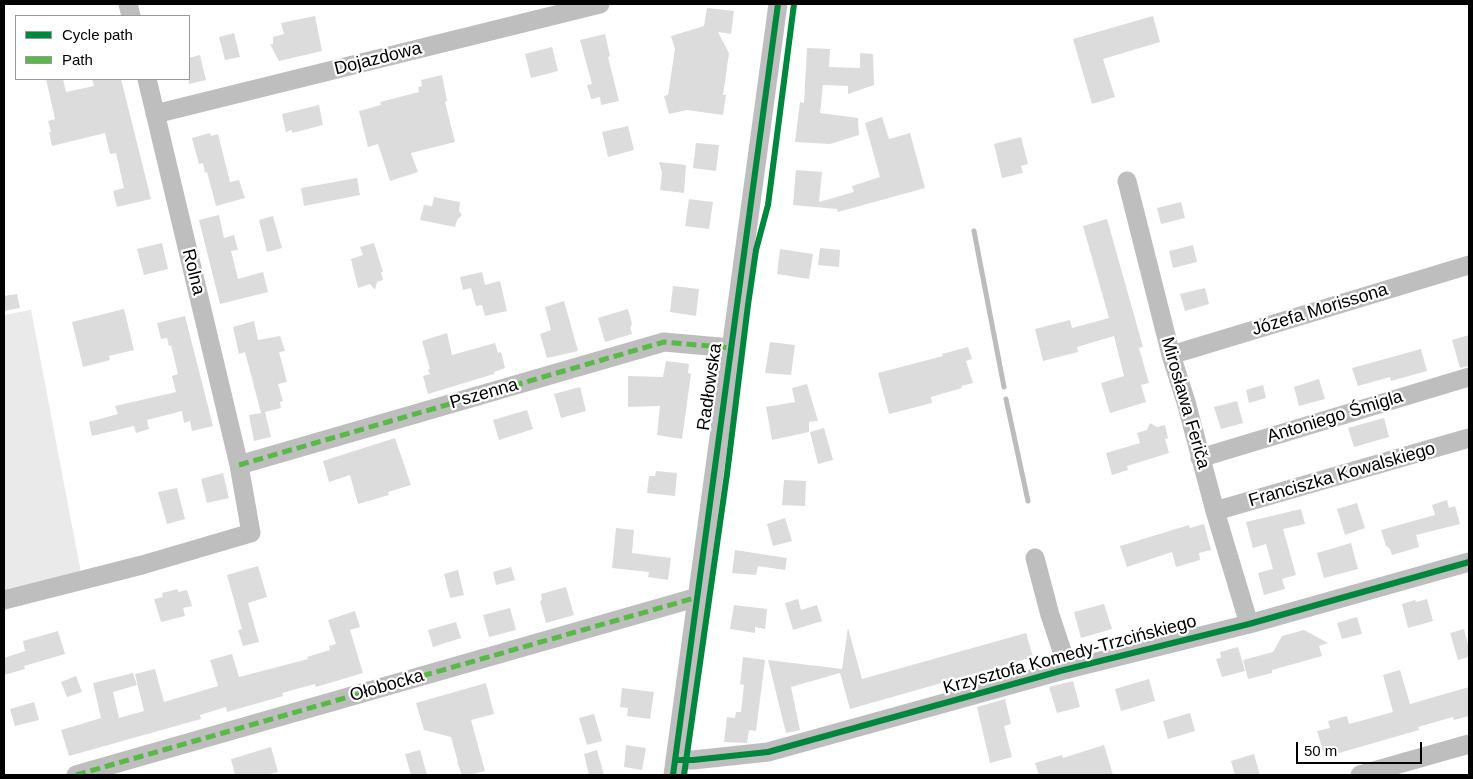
<!DOCTYPE html>
<html>
<head>
<meta charset="utf-8">
<style>
	body { margin:0 }
	#map { position:relative; width:1473px; height:779px; overflow:hidden; background:#fff; font-family:Helvetica,sans-serif }
	canvas { display:block }
	.frame { position:absolute; inset:0; border:5px solid #000; pointer-events:none }
	.legend { position:absolute; left:15px; top:15px; width:175px; height:65px; box-sizing:border-box; background:#fff; border:1px solid #999; margin:0; padding:6px 9px; list-style:none; font-size:15px; color:#000 }
	.legend li { display:flex; align-items:center; gap:10px; height:25px }
	.legend b { width:25px; border:1px solid #999 }
	.scale { position:absolute; left:1296px; top:742px; width:126px; height:22px; box-sizing:border-box; border:2px solid #000; border-top:0; padding-left:6px; font-size:15px; line-height:18px; white-space:nowrap; color:#000; -webkit-text-stroke:4px #fff; paint-order:stroke }
</style>
</head>
<body>
<div id="map">
<canvas width="1473" height="779"></canvas>
<div class="frame"></div>
<ul class="legend">
<li><b style="height:6px;background:#00873e"></b>Cycle path</li>
<li><b style="height:6px;background:#58b947"></b>Path</li>
</ul>
<div class="scale">50 m</div>
</div>
<script>
const ctx = document.querySelector('canvas').getContext('2d');
ctx.lineJoin = 'round';
function fill(path, color) { ctx.fillStyle = color; ctx.fill(path, 'evenodd'); }
const poly = rows => new Path2D(rows.map(r => 'M' + r).join(''));
function trace(path, color, width, dash) { ctx.strokeStyle = color; ctx.lineWidth = width; ctx.lineCap = dash ? 'butt' : 'round'; ctx.setLineDash(dash || []); ctx.stroke(path); }
function write(font, color, halo, rows, align = 'center') {
  ctx.font = font + ' Helvetica,sans-serif'; ctx.lineWidth = 4.5; ctx.setLineDash([]); ctx.textBaseline = 'middle'; ctx.strokeStyle = halo; ctx.fillStyle = color; for (const [text, x, y, turn = 0] of rows) {
    ctx.save(); ctx.translate(x, y); ctx.rotate((+turn || 0) * Math.PI / 180); ctx.textAlign = isNaN(turn) ? turn : align; if (halo) ctx.strokeText(text, 0, 0); ctx.fillText(text, 0, 0); ctx.restore();
  }
}
const green = poly([
	[31,310,81,573,4,593,4,315]
]);
const stream = poly([
	[974,231,1004,387],
	[1006,399,1028,501]
]);
const building = poly([
	[707,8,734,11,731,34,718,32,729,53,723,95,726,95,723,115,687,110,669,114,664,96,668,95,675,49,671,36,704,26],
	[315,16,322,51,279,61,270,44,273,44,273,37,284,34,281,23],
	[1153,16,1160,42,1103,59,1115,97,1092,104,1073,39],
	[234,33,240,57,225,60,219,37],
	[605,34,610,56,608,57,619,101,601,105,600,97,591,99,587,85,592,84,580,40],
	[552,47,558,71,531,78,525,54],
	[807,48,830,49,829,67,860,68,860,53,873,54,874,85,848,94,848,86,823,85,820,113,858,118,859,135,830,144,795,142,800,102,804,103],
	[200,55,206,80,189,84,189,58],
	[442,75,447,101,445,102,455,142,411,153,418,172,390,181,378,144,368,147,359,111,381,105,380,102,419,92,418,87,422,86,421,80],
	[46,79,63,79,66,92,94,86,92,79,121,79,151,199,117,207,113,191,124,188,116,153,110,154,105,133,52,146,49,132,51,132,48,121,55,119],
	[319,105,323,125,292,133,292,130,286,132,282,114],
	[882,117,889,139,910,133,925,188,838,212,837,209,793,205,796,170,822,172,819,202,854,192,852,186,880,177,865,123],
	[628,126,634,150,608,157,602,132],
	[210,133,211,136,218,134,230,182,239,180,245,198,216,206,207,172,205,173,203,163,199,164,192,138],
	[1021,137,1028,164,1021,166,1023,173,1002,178,994,144],
	[696,143,719,145,716,171,693,168],
	[659,162,686,165,684,193,660,190,662,173],
	[357,178,360,195,304,206,301,188],
	[434,197,460,202,459,211,462,215,457,220,455,227,420,220,424,205,432,206],
	[689,199,713,202,709,229,685,226],
	[1181,202,1185,218,1161,224,1157,208],
	[219,215,224,238,234,235,238,250,231,251,238,279,263,272,268,292,220,304,199,220],
	[273,216,282,248,267,252,259,220],
	[1107,219,1143,347,1139,348,1149,383,1141,385,1146,402,1110,413,1101,383,1124,376,1114,336,1077,347,1078,352,1043,361,1035,329,1070,320,1072,328,1109,318,1083,226],
	[162,243,168,269,144,275,137,249],
	[374,243,383,272,381,272,383,280,377,282,375,290,370,284,358,288,351,259,363,255,360,247],
	[1193,245,1197,262,1173,268,1169,251],
	[820,248,840,250,839,267,818,265],
	[780,249,813,254,809,279,777,274],
	[482,272,485,285,500,281,507,311,485,316,482,305,476,306,471,288,463,290,460,277],
	[673,286,699,289,696,316,670,312],
	[1205,288,1209,304,1185,311,1180,294],
	[17,294,20,308,4,311,4,296],
	[564,301,578,351,547,358,540,334,551,330,545,307],
	[124,309,134,350,109,356,110,360,83,367,72,322],
	[628,309,632,324,630,327,632,334,605,342,598,318],
	[185,316,213,426,192,431,190,421,184,423,182,411,147,420,149,429,136,433,134,426,92,436,89,422,118,414,115,406,176,392,172,376,178,374,171,345,169,346,167,338,161,339,157,323],
	[254,321,258,340,280,336,285,351,279,352,287,382,278,384,283,401,280,402,281,408,265,412,271,437,254,441,249,415,261,413,245,352,239,354,233,327],
	[447,333,452,355,495,343,498,353,501,352,505,368,494,372,494,374,428,394,423,376,430,374,428,369,430,369,422,341],
	[1469,335,1469,366,1460,368,1452,340],
	[770,342,795,345,791,375,765,373],
	[968,347,972,359,966,361,973,383,961,386,962,388,931,397,932,403,889,414,878,373,943,356,942,354],
	[1421,349,1427,371,1391,381,1390,377,1358,386,1352,368],
	[666,361,689,364,688,373,691,374,682,439,657,435,660,406,628,407,628,376,663,377],
	[1319,379,1325,399,1299,406,1294,387],
	[807,384,818,421,809,422,809,432,772,440,766,407,795,402,792,388],
	[1263,385,1266,398,1249,403,1246,390],
	[580,387,586,411,561,418,554,394],
	[1237,401,1243,423,1221,429,1214,407],
	[527,410,533,429,499,440,493,420],
	[1384,418,1389,437,1354,447,1348,428],
	[1150,423,1157,427,1165,425,1168,438,1165,439,1169,453,1127,466,1128,470,1112,475,1106,453,1140,443,1137,433,1147,430],
	[824,428,833,460,818,464,810,432],
	[395,438,411,485,388,492,389,495,358,504,350,475,329,482,323,461],
	[656,471,677,473,675,496,647,493,649,476,655,476],
	[223,473,229,498,207,503,201,479],
	[784,480,806,481,805,506,782,505],
	[177,488,185,519,167,524,158,492],
	[1447,500,1449,508,1455,506,1460,524,1416,535,1419,547,1392,555,1390,549,1386,546,1381,530,1435,515,1432,505],
	[1357,503,1365,528,1345,535,1337,509],
	[1301,509,1305,524,1283,529,1296,575,1282,579,1285,589,1264,595,1258,573,1273,569,1266,544,1253,548,1246,522],
	[785,518,792,541,773,546,767,524],
	[1204,524,1211,550,1199,553,1200,560,1176,567,1172,552,1127,567,1120,546,1189,525,1190,528],
	[616,528,634,530,632,553,671,558,668,580,648,577,649,572,612,568],
	[1351,543,1358,569,1324,578,1317,553],
	[735,550,787,558,785,570,758,566,756,575,732,573],
	[258,566,267,597,248,603,259,642,243,646,238,630,242,629,227,575],
	[511,567,515,580,496,585,493,572],
	[458,570,464,595,450,598,444,574],
	[566,587,574,615,546,623,540,601,542,600,541,594],
	[178,589,178,592,187,590,192,606,183,608,185,616,161,622,154,599,163,597,162,593],
	[798,599,801,610,817,605,822,621,793,630,785,603],
	[1427,599,1433,621,1408,628,1402,604,1415,600,1416,602],
	[1104,604,1112,629,1081,638,1074,612],
	[734,605,767,609,765,629,755,627,755,633,730,629],
	[510,608,516,630,489,637,483,615],
	[355,611,360,627,350,630,363,673,316,687,315,684,282,693,283,696,227,712,226,707,200,715,201,719,69,756,61,730,101,718,93,683,133,673,137,685,113,692,119,718,144,711,135,674,155,669,164,702,218,686,210,660,232,654,239,677,308,659,307,657,330,650,329,646,336,644,328,620],
	[1357,617,1362,634,1342,639,1337,623],
	[456,622,461,638,433,647,428,630],
	[848,628,862,679,1026,633,1033,657,850,709,840,673,791,687,800,730,786,733,768,660,842,669],
	[1464,629,1469,648,1469,657,1458,660,1450,633],
	[1304,630,1328,643,1319,646,1322,656,1272,670,1272,673,1248,679,1243,660,1273,652,1282,636],
	[58,631,65,654,24,666,25,669,4,675,4,658,25,651,23,641],
	[1238,647,1245,671,1222,677,1216,659,1221,658,1220,652],
	[743,657,765,660,756,731,749,730,747,743,724,742,727,717,735,718,736,712,741,712,744,685,740,684],
	[1400,670,1410,704,1469,687,1469,716,1454,720,1453,717,1418,727,1419,730,1325,757,1317,731,1330,728,1328,721,1339,718,1347,716,1349,724,1393,712,1383,675],
	[76,676,82,692,67,697,61,682],
	[1149,679,1155,701,1121,711,1115,689],
	[1073,681,1080,707,1057,713,1049,687],
	[486,683,494,714,471,720,485,771,469,775,462,775,457,762,458,762,451,737,424,730,416,703],
	[622,688,654,692,650,719,627,716,628,708,620,707],
	[1005,699,1011,724,1004,726,1012,757,990,763,977,707],
	[34,702,39,720,15,726,10,709],
	[1190,713,1195,731,1168,739,1163,721],
	[594,714,602,741,587,745,579,718],
	[626,745,646,748,642,770,624,767],
	[1104,745,1113,775,1039,775,1035,763,1062,755,1063,758],
	[271,747,278,772,266,775,235,775,231,759],
	[420,750,427,775,411,775,405,754],
	[597,750,604,775,589,775,584,754],
	[1254,754,1260,775,1235,775,1231,761]
]);
const minor = poly([
	[128,4,131,16],
	[155,114,600,4],
	[1127,181,1171,355,1186,402,1215,511,1249,624],
	[1171,355,1469,265],
	[1200,458,1469,377],
	[239,465,664,342,731,348],
	[1215,511,1469,438],
	[1035,558,1050,615,1068,669],
	[4,600,142,565,251,533,239,465,147,79],
	[675,760,693,760,768,752,1060,671,1249,624,1469,562],
	[76,775,698,597],
	[673,775,778,4],
	[1360,775,1469,744]
]);
const quiet = poly([
	[239,465,664,342,731,348],
	[76,775,698,597]
]);
const cycleway = poly([
	[675,760,693,760,768,752,1060,671,1249,624,1469,562],
	[673,775,778,4],
	[684,775,727,474,748,305,756,250,768,205,794,4]
]);
const streetNames = [
	["Dojazdowa",378,59,-14],
	["Rolna",193,272,76],
	["Józefa Morissona",1320,310,-17],
	["Radłowska",710,387,-82],
	["Pszenna",484,394,-16],
	["Mirosława Feriča",1185,403,74],
	["Antoniego Śmigla",1335,417,-17],
	["Franciszka Kowalskiego",1342,475,-16],
	["Krzysztofa Komedy-Trzcińskiego",1070,655,-15],
	["Ołobocka",387,686,-16]
];
fill(green, '#eaeaea');
trace(stream, '#bcbcbc', 5);
fill(building, '#dcdcdc');
trace(minor, '#bebebe', 19);
trace(quiet, '#58b947', 5, [10, 5]);
trace(cycleway, '#00873e', 6);
write('18px', '#000', '#fff', streetNames);
</script>
</body>
</html>
